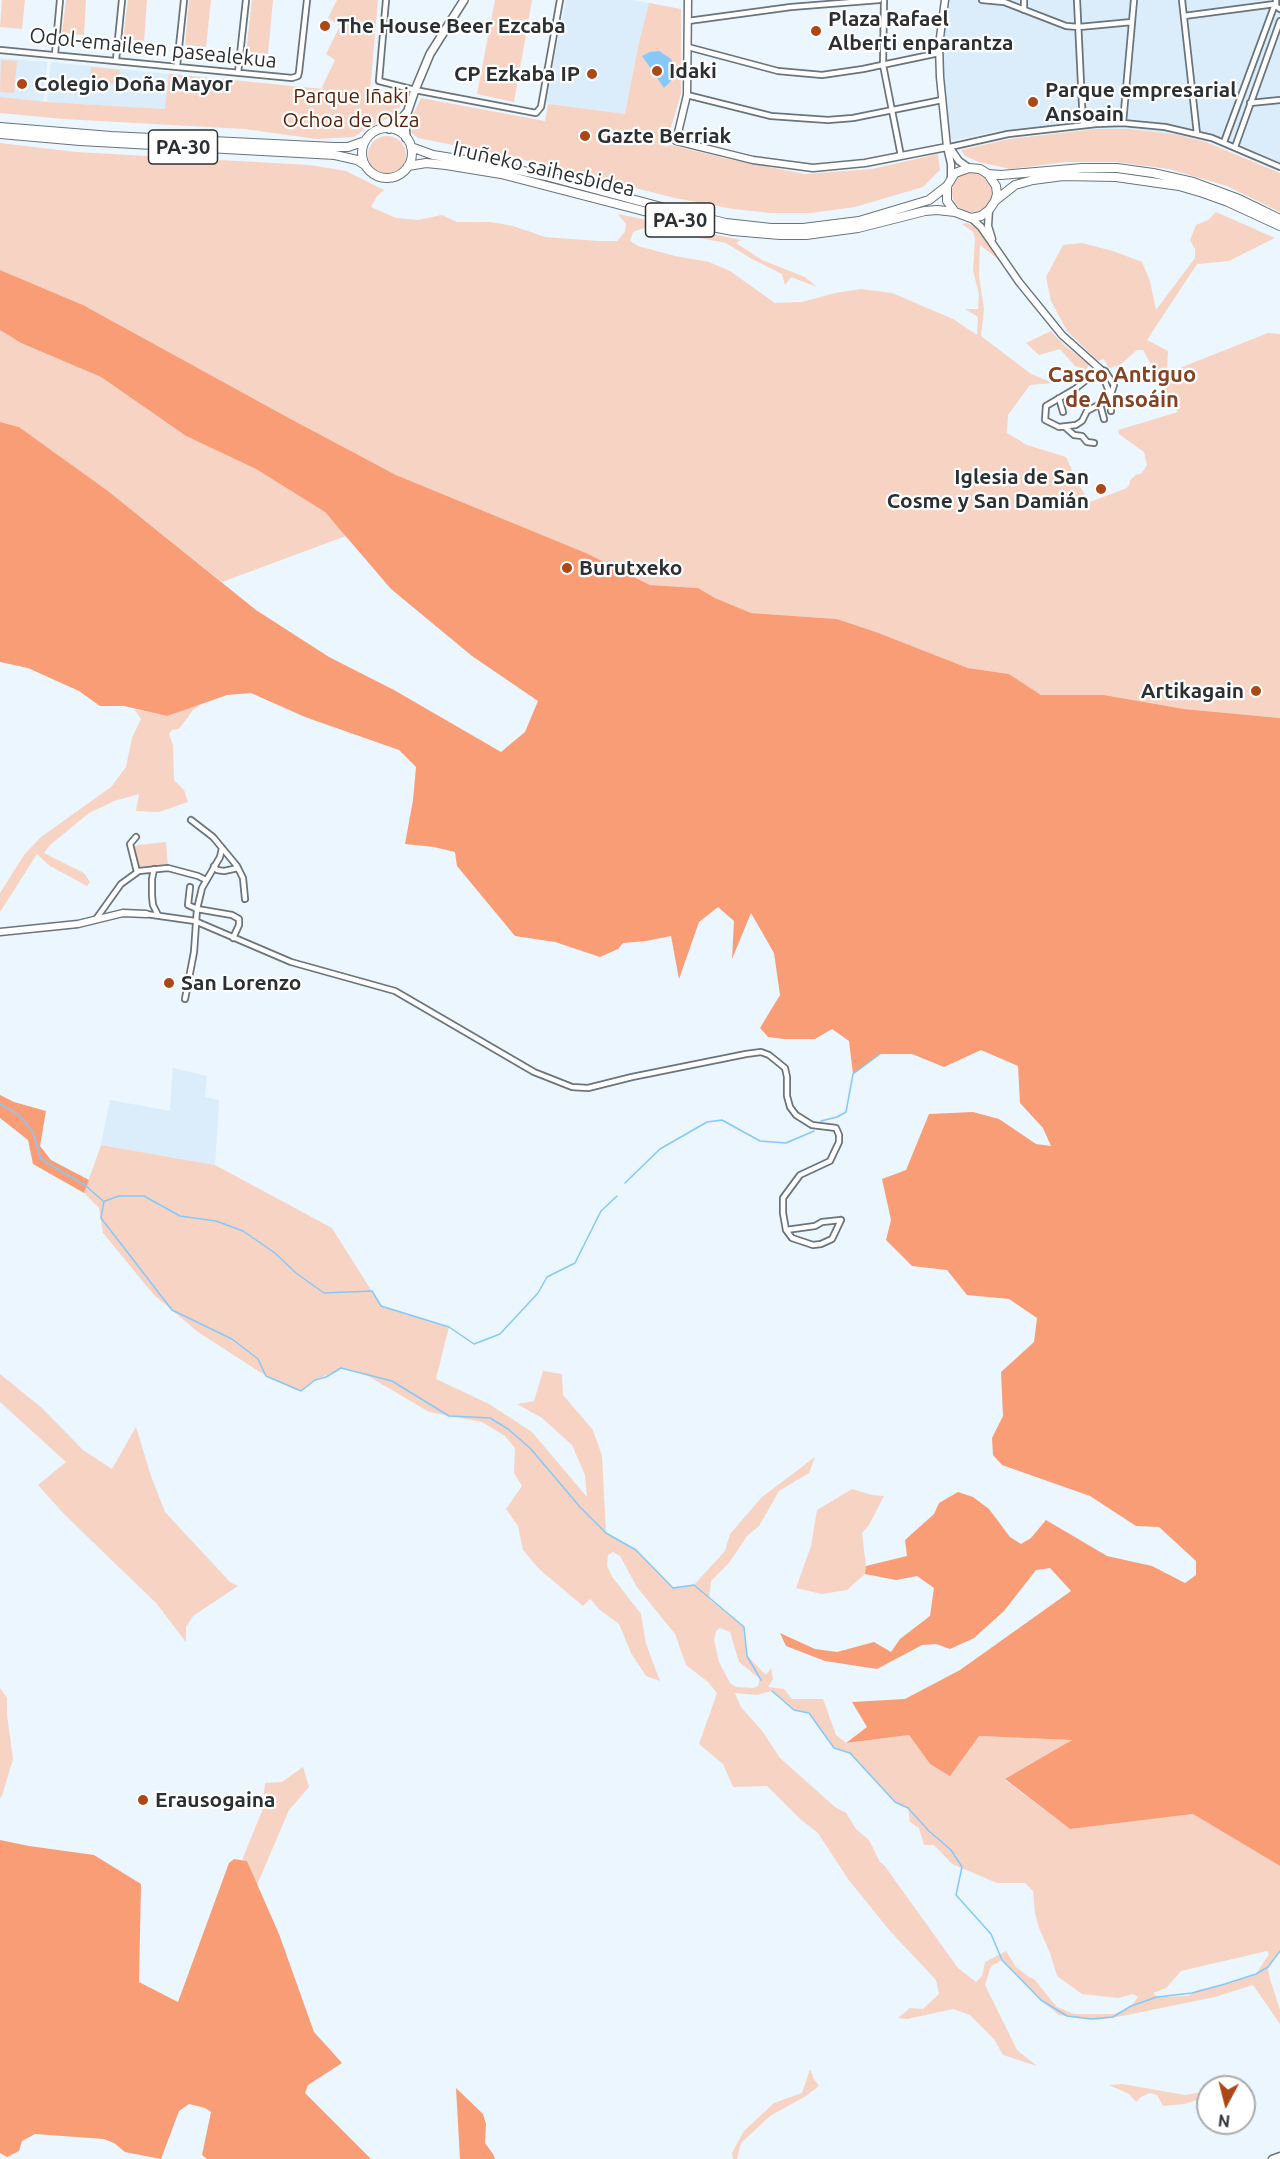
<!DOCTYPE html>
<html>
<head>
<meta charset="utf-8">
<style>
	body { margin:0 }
	#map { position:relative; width:1280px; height:2159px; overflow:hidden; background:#ebf6fe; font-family:Ubuntu,sans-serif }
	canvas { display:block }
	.north { position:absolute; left:1196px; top:2075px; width:60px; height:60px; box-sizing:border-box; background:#fff; border:2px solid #abacad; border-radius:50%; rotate:187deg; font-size:16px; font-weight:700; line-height:24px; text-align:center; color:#2c3033 }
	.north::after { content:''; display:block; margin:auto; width:21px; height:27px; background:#ac4716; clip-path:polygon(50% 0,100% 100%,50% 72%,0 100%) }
</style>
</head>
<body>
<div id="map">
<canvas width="1280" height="2159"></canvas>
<div class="north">N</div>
</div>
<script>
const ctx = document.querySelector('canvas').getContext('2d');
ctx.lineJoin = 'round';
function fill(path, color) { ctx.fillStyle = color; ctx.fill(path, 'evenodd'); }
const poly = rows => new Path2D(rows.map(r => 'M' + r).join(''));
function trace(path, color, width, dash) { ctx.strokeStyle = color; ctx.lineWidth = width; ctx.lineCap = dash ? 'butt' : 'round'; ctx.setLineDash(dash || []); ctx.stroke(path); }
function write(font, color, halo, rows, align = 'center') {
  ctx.font = font + ' Ubuntu,sans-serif'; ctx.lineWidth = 4.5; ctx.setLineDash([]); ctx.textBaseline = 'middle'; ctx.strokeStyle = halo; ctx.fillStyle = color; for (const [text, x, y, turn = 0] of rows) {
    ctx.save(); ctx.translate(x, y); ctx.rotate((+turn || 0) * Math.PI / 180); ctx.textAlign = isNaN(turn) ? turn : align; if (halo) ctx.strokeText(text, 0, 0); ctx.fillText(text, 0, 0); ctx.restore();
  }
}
const built = poly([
	[566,0,633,0,649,3,638,47,625,114,548,104,546,100],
	[945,0,1280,0,1280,170,1216,143,1135,129,996,131,954,140,946,139,939,45],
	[0,58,47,62,43,102,0,97],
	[51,62,169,74,166,109,47,102],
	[173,1068,207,1076,205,1097,219,1100,215,1165,101,1145,110,1100,170,1111]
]);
const green = poly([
	[2,0,25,0,22,29,0,27],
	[66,0,86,0,84,35,62,33],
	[128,0,147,0,144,41,123,39],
	[189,0,211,0,206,47,185,45],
	[252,0,273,0,268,54,246,52],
	[337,0,378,0,370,91,404,100,394,116,368,127,354,137,317,139,244,129,64,119,0,113,0,97,47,102,165,109,169,74,172,74,323,89,322,87,335,60,326,54,340,26,328,18],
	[495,0,532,0,514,102,477,94],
	[649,3,681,9,681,94,665,147,671,145,728,159,805,174,872,169,938,154,940,170,923,187,855,207,811,213,771,213,733,209,675,198,508,156,418,138,412,133,411,130,415,129,412,117,421,98,545,121,548,104,625,114,638,47],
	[1,60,17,61,14,93,0,92],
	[91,67,120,70,118,85,89,82],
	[1095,129,1129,129,1178,135,1206,142,1280,173,1280,212,1227,186,1169,169,1116,162,1066,162,1010,169,979,162,965,156,961,150,1010,139],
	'368 155a19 19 0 1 1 38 0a19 19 0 1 1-38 0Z',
	[0,143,76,152,309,165,328,168,346,171,384,190,377,196,371,207,396,218,418,220,442,215,457,222,491,222,513,226,545,237,598,241,617,241,625,232,626,224,618,214,741,240,736,243,762,260,805,277,817,287,791,277,785,285,782,274,750,258,726,243,644,228,633,232,630,241,638,246,675,256,709,262,730,271,775,303,802,302,835,293,861,289,892,293,953,319,977,335,978,317,965,309,978,309,979,294,973,271,975,239,973,232,962,224,967,223,977,228,999,260,980,245,979,276,984,309,981,336,1031,374,1053,383,1030,385,1008,415,1007,433,1027,445,1066,457,1079,485,1090,502,1127,488,1130,483,1130,480,1136,475,1142,473,1147,465,1144,452,1119,434,1118,430,1178,412,1143,350,1137,350,1120,365,1109,368,1104,359,1098,361,1067,331,1051,301,1046,277,1063,245,1082,243,1113,251,1142,262,1150,281,1156,310,1195,258,1195,249,1190,240,1196,225,1208,220,1216,212,1275,238,1229,261,1197,264,1147,340,1168,351,1167,373,1268,333,1280,334,1280,718,1184,709,1104,695,1041,695,1009,674,968,668,876,632,837,619,751,613,715,598,698,588,650,585,586,553,396,475,287,417,83,305,0,270],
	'952 192a20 20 0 1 1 40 0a20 20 0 1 1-40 0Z',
	[0,330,21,343,101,377,186,436,256,469,325,512,346,536,222,582,108,491,19,427,0,422],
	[1051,331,1064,345,1089,364,1086,370,1075,366,1060,349,1039,355,1026,343],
	[204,702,193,710,179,729,172,730,169,734,173,745,174,780,184,790,188,802,159,812,136,811,139,794,114,801,89,813,50,845,44,853,84,873,90,882,87,886,50,866,37,854,0,912,0,893,24,855,41,837,111,787,126,767,132,738,141,719,134,709,167,716],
	[166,842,168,868,139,871,133,847,138,845],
	[101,1145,215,1165,332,1228,381,1306,449,1327,436,1379,489,1404,532,1432,587,1497,585,1475,572,1445,542,1418,517,1404,534,1401,543,1371,562,1374,563,1395,593,1430,602,1456,606,1533,636,1550,673,1588,694,1585,725,1551,730,1534,762,1497,815,1457,809,1473,779,1491,759,1526,747,1536,729,1563,711,1581,709,1599,744,1627,747,1656,766,1675,771,1668,773,1679,768,1687,784,1689,792,1699,823,1699,836,1735,846,1743,909,1735,930,1764,979,1736,1073,1740,1005,1780,1070,1829,1193,1814,1280,1866,1280,1951,1268,1968,1270,1979,1280,2010,1280,2024,1253,1985,1215,1997,1122,2016,1097,2020,1059,2015,1043,2002,1002,1960,991,1966,985,1985,1017,2050,1037,2066,1003,2055,994,2039,970,2015,953,2009,907,2019,898,2018,910,2008,923,2009,939,1994,936,1980,890,1931,848,1879,818,1833,800,1819,767,1786,733,1787,723,1764,699,1744,717,1693,708,1682,686,1665,675,1634,637,1587,620,1556,613,1552,608,1555,607,1566,613,1578,641,1614,646,1644,660,1681,646,1676,631,1653,619,1624,600,1610,590,1599,583,1606,539,1569,523,1550,518,1526,506,1509,522,1486,514,1473,515,1448,505,1436,482,1422,429,1412,363,1373,342,1368,315,1380,301,1391,266,1376,198,1332,154,1295,103,1233,99,1208,84,1193],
	[720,1628,730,1632,739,1662,760,1679,758,1686,754,1688,736,1687,730,1683,719,1662,714,1640,716,1631],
	[772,1691,794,1710,809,1713,834,1748,850,1753,895,1802,908,1808,910,1822,919,1828,924,1845,934,1845,952,1864,997,1883,1025,1883,1033,1891,1035,1913,1039,1928,1050,1953,1057,1976,1082,1994,1118,1998,1133,1994,1138,1997,1131,2006,1115,2014,1074,2014,1057,2007,1034,1979,1029,1977,1016,1967,1006,1951,985,1962,982,1976,976,1982,958,1968,884,1865,880,1862,869,1840,856,1829,846,1813,835,1807,780,1758,763,1732,741,1707,735,1693,757,1695],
	[1267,1951,1269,1954,1256,1974,1231,1983,1198,1990,1187,1996,1157,1997,1153,1993,1166,1988,1181,1971],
	[0,1374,42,1408,83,1450,112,1469,136,1427,151,1476,165,1512,230,1582,238,1586,193,1616,186,1627,186,1642,156,1603,65,1515,38,1485,66,1462,0,1402],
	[852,1489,872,1495,884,1496,869,1525,862,1533,866,1566,865,1574,847,1590,822,1594,796,1588,811,1546,817,1510],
	[0,1688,7,1698,7,1715,13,1759,2,1796,0,1798],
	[303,1767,309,1787,289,1810,257,1885,247,1861,242,1860,262,1811,265,1783,282,1782],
	[810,2069,814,2079,819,2086,806,2096,770,2116,741,2143,737,2159,733,2159,732,2153,744,2131,774,2103,802,2093],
	[1122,2084,1185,2095,1208,2091,1208,2097,1184,2104,1163,2106,1157,2095,1150,2093,1141,2097,1136,2102,1129,2094,1109,2085]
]);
const forest = poly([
	[0,270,83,305,287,417,396,475,586,553,650,585,698,588,715,598,751,613,837,619,876,632,968,668,1009,674,1041,695,1104,695,1184,709,1280,718,1280,1866,1193,1814,1070,1829,1005,1779,1072,1740,979,1736,950,1776,930,1764,909,1735,846,1743,867,1727,852,1702,905,1699,960,1670,1071,1591,1050,1568,1036,1570,1004,1611,974,1638,950,1649,936,1644,922,1645,877,1669,825,1661,786,1646,780,1633,815,1649,837,1652,874,1642,891,1652,900,1639,930,1616,934,1588,917,1576,896,1580,865,1574,866,1566,907,1556,905,1540,934,1514,939,1503,958,1492,973,1497,989,1509,1010,1537,1021,1544,1031,1538,1046,1520,1107,1556,1152,1566,1185,1583,1196,1575,1196,1561,1159,1527,1136,1526,1090,1496,1002,1465,993,1455,992,1438,1003,1416,1001,1372,1034,1342,1037,1318,1009,1299,967,1295,947,1270,912,1266,886,1240,891,1220,882,1179,906,1170,929,1114,973,1112,999,1119,1036,1144,1051,1146,1043,1128,1020,1103,1018,1066,981,1050,944,1067,912,1054,880,1054,853,1074,849,1041,832,1029,815,1039,784,1039,768,1037,760,1028,780,995,774,953,751,913,732,959,734,921,718,907,699,922,679,979,671,936,646,941,623,943,618,949,600,957,555,942,515,936,457,866,455,852,434,847,405,844,413,800,416,767,399,750,305,717,251,693,227,695,167,716,124,706,100,706,79,691,28,668,0,662,0,422,19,427,108,491,256,610,329,657,394,690,501,752,525,732,538,701,472,656,391,589,325,512,256,469,186,436,101,377,21,343,0,330],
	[0,1095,14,1102,46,1111,40,1146,51,1160,89,1180,84,1193,33,1164,28,1140,0,1118],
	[0,1840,29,1846,94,1855,141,1884,139,1982,178,2002,229,1863,234,1859,247,1861,279,1934,314,2032,342,2063,308,2085,305,2093,371,2159,207,2159,202,2155,211,2112,205,2108,189,2104,179,2111,161,2159,125,2152,114,2143,104,2139,35,2134,22,2141,19,2151,7,2157,0,2153],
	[456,2088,483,2114,486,2124,485,2143,493,2154,495,2159,460,2159]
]);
const water = poly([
	[659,51,671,59,674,66,672,80,664,88,655,75,656,71,652,70,642,56,650,52]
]);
const stream = poly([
	[0,1104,19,1115,33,1132,41,1159,86,1186,103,1201],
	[821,1121,837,1117,846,1112,853,1074,880,1054],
	[625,1183,660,1149,707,1122,722,1120,760,1141,786,1143,814,1131],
	[104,1201,101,1218,172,1310,232,1339,258,1359,266,1376,301,1391,315,1380,326,1377,341,1368,392,1381,449,1416,490,1418,508,1429,530,1448,580,1507,606,1533,636,1550,673,1588,694,1585,744,1627,747,1656,761,1680],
	[105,1201,119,1196,144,1196,180,1216,216,1221,243,1231,275,1253,296,1273,324,1293,372,1291,381,1306,449,1327,474,1344,500,1334,538,1293,547,1277,575,1263,601,1211,617,1196],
	[772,1691,794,1710,809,1713,834,1748,850,1753,895,1802,908,1808,929,1831,951,1850,962,1867,956,1895,991,1934,1002,1960,1041,2000,1067,2016,1091,2019,1113,2017,1131,2006,1157,1997,1192,1993,1225,1984,1256,1974,1268,1967,1280,1951]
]);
const minor = poly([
	[386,0,379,81,415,90,536,113,541,107,560,0],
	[884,0,883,65,901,156],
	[982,0,1004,2,1066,26,1079,27,1132,22],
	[1024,0,1024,10],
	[1077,0,1083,125],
	[1182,0,1197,134],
	[1276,0,1276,6,1280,9],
	[1184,16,1275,4,1224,142],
	[688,21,791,7,879,0],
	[688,47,778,71,822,75,863,69,939,53],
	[0,50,292,78,298,76,299,72,307,0],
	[55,54,60,0],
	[116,60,122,0],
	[177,66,184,0],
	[238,73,246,0],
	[687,95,771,116,828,120,853,118,942,100],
	[1250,103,1280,100],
	[1123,123,1134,0],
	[950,147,1008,134,1096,124,1123,123,1165,127,1212,138,1280,167],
	[1235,147,1280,21],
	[1100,369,1110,394,1110,397,1106,402,1100,404,1104,419],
	[1100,369,1105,371,1114,385,1110,397,1111,411],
	[1059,398,1063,412],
	[1100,404,1087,411,1082,421,1076,425,1059,427,1045,420,1046,406,1075,389,1100,369],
	[1065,427,1074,435,1082,436,1087,442,1094,443],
	[191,820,213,837,237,866,243,878,245,899],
	[136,837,130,844,137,872],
	[214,866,217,870,224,871,238,868],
	[154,869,152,879,152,896,153,905,158,915],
	[190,887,188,905,197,909,232,915,239,919,239,925,233,938],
	[146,914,195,921,291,962,395,991,534,1072,572,1087,588,1088,632,1077,746,1054,761,1052,769,1055,785,1068,787,1077,787,1096,790,1107,796,1115,812,1125,836,1128,839,1135,839,1142,830,1161,800,1175,783,1198,783,1213,786,1230,792,1238,813,1245,821,1244,832,1239,841,1220],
	[96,919,121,884,139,871,168,868,198,876,206,880],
	[185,999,194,952,197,909,202,888,220,857,222,848],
	[786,1230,815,1226,822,1222,841,1220]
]);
const tertiary = poly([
	[688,0,687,95,676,141,753,160,813,168,865,163,947,147],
	[945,0,939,45,940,77,947,147,951,164,951,178],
	[950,148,959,161,969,168],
	[989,210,988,226,992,239],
	[971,218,981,227,1019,282,1062,335,1100,369],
	[0,932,78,924,123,913,146,914],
	[1272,2159,1280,2156]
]);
const secondary = poly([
	[389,129,398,123,406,113],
	[406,138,405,119,415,90,430,54,464,0]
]);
const trunk = poly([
	[0,127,111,136,334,147,348,147,365,141],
	'362 153a25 25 0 1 1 50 0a25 25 0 1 1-50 0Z',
	[0,134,80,141,335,155,357,160,365,165],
	[411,147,433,155,490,164,546,176,680,212,726,223,771,228,803,228,859,221,929,200,947,186],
	[408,166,426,163,446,165,501,174,686,222,733,231,780,235,806,235,858,228,925,211,937,210,955,212],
	[988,174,996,186,997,194,995,201,989,210,981,216,971,218,955,212,947,201,947,186,955,173,969,168,980,169,988,174,1001,175,1082,168,1117,168,1153,173,1193,182,1239,199,1280,219],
	[996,200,1015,185,1033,180,1063,176,1116,177,1179,186,1203,193,1228,202,1280,226]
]);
const markers = [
	[325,26,6,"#ac4716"],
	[816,31,6,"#ac4716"],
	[657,71,6,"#ac4716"],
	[592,74,6,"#ac4716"],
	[22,84,6,"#ac4716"],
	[1033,102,6,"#ac4716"],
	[585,136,6,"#ac4716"],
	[1101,489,6,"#ac4716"],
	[567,568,6,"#ac4716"],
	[1256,691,6,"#ac4716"],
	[169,983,6,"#ac4716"],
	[143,1800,6,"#ac4716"]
];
const shields = [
	[183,147,69],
	[680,220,69]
];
const shieldNames = [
	["PA-30",183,147],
	["PA-30",680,220]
];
const poiNames = [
	["Plaza Rafael",828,19],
	["Alberti enparantza",828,43],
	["The House Beer Ezcaba",337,26],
	["Idaki",669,71],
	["CP Ezkaba IP",580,74,"right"],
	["Colegio Doña Mayor",34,84],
	["Parque empresarial",1045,90],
	["Ansoain",1045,114],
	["Gazte Berriak",597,136],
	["Iglesia de San",1089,477,"right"],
	["Cosme y San Damián",1089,501,"right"],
	["Burutxeko",579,568],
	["Artikagain",1244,691,"right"],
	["San Lorenzo",181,983],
	["Erausogaina",155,1800]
];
const streetNames = [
	["Odol-emaileen pasealekua",153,48,6],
	["Iruñeko saihesbidea",544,169,13]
];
const parkNames = [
	["Parque Iñaki",351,96],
	["Ochoa de Olza",351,120]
];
const neighbourhoodNames = [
	["Casco Antiguo",1122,375],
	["de Ansoáin",1122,400]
];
fill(built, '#dbecfa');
fill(green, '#f7d3c4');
fill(forest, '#f99d77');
fill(water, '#85c8f9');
trace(stream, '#85c8f9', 1.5);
trace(minor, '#6a747b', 8);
trace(tertiary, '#6a747b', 9);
trace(secondary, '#6a747b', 10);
trace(trunk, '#6a747b', 10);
trace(minor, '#fff', 4.5);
trace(tertiary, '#fff', 6);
trace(secondary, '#fff', 7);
trace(trunk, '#fff', 8);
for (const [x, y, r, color] of markers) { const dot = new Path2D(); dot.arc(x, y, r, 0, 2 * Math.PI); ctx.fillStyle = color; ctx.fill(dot); trace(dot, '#fff', 2); }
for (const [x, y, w] of shields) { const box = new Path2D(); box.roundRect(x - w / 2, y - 17, w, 34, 4.5); ctx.fillStyle = '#fff'; ctx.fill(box); trace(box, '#2c3033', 1.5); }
write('bold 20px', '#2c3033', null, shieldNames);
write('bold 21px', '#2c3033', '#fff', poiNames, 'left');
write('21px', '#2c3033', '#fff', streetNames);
write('21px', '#5b2207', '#fff', parkNames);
write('bold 22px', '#854326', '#fff', neighbourhoodNames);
</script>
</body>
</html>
